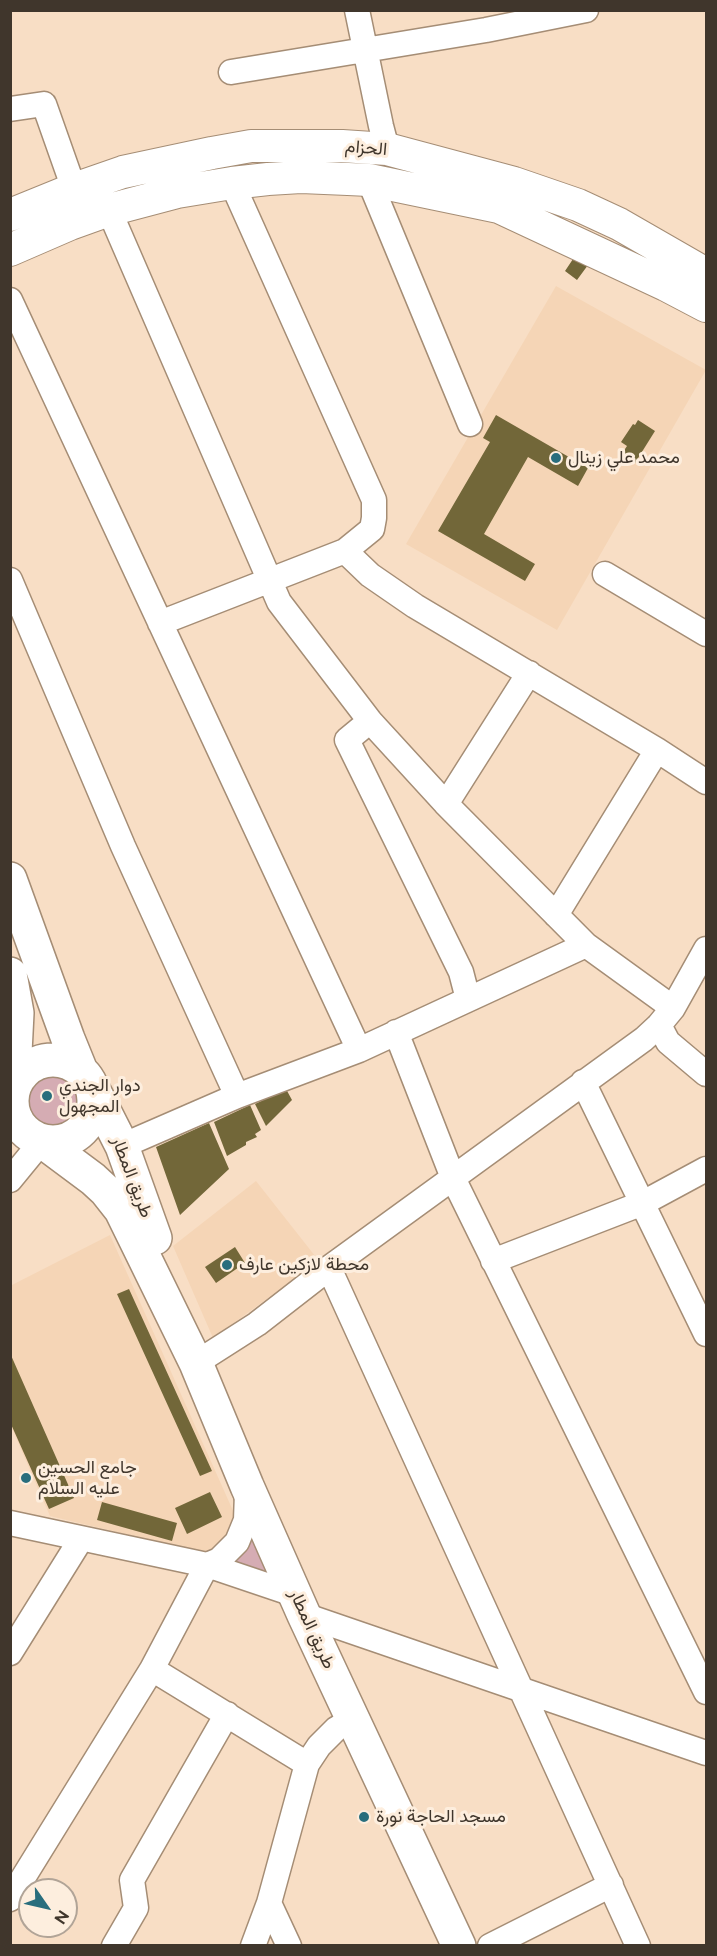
<!DOCTYPE html>
<html>
<head>
<meta charset="utf-8">
<style>
	body { margin:0 }
	#map { position:relative; width:717px; height:1956px; overflow:hidden; background:#f8dec5; font-family:Raleway,sans-serif }
	canvas { display:block }
	.frame { position:absolute; inset:0; border:12px solid #40362c; pointer-events:none }
	.north { position:absolute; left:18px; top:1878px; width:60px; height:60px; box-sizing:border-box; background:#fdeede; border:2px solid #b1a497; border-radius:50%; rotate:124deg; font-size:16px; font-weight:700; line-height:24px; text-align:center; color:#40362c }
	.north::after { content:''; display:block; margin:auto; width:21px; height:27px; background:#296e7d; clip-path:polygon(50% 0,100% 100%,50% 72%,0 100%) }
</style>
</head>
<body>
<div id="map">
<canvas width="717" height="1956"></canvas>
<div class="frame"></div>
<div class="north">N</div>
</div>
<script>
const ctx = document.querySelector('canvas').getContext('2d');
ctx.lineJoin = 'round';
function fill(path, color) { ctx.fillStyle = color; ctx.fill(path, 'evenodd'); }
const poly = rows => new Path2D(rows.map(r => 'M' + r).join(''));
function trace(path, color, width, dash) { ctx.strokeStyle = color; ctx.lineWidth = width; ctx.lineCap = dash ? 'butt' : 'round'; ctx.setLineDash(dash || []); ctx.stroke(path); }
function write(font, color, halo, rows, align = 'center') {
  ctx.font = font + ' Raleway,Vazirmatn,sans-serif'; ctx.lineWidth = 6; ctx.setLineDash([]); ctx.textBaseline = 'middle'; ctx.strokeStyle = halo; ctx.fillStyle = color; for (const [text, x, y, turn = 0] of rows) {
    ctx.save(); ctx.translate(x, y); ctx.rotate((+turn || 0) * Math.PI / 180); ctx.textAlign = isNaN(turn) ? turn : align; if (halo) ctx.strokeText(text, 0, 0); ctx.fillText(text, 0, 0); ctx.restore();
  }
}
const built = poly([
	[556,286,706,370,557,630,406,544],
	[256,1181,319,1261,213,1338,173,1246],
	[110,1235,234,1513,235,1525,216,1550,205,1552,192,1550,50,1516,11,1426,10,1286]
]);
const green = poly([
	'26 1102a26 26 0 1 1 52 0a26 26 0 1 1-52 0Z',
	[254,1534,273,1575,225,1563,247,1548]
]);
const building = poly([
	[575,256,588,265,577,280,565,271],
	[496,415,588,468,578,486,528,457,484,534,535,564,525,581,438,531,490,442,483,438],
	[638,420,655,431,635,463,621,455,627,446,621,442,633,424,635,425],
	[286,1089,292,1100,266,1126,255,1104],
	[250,1105,261,1130,255,1134,257,1137,246,1142,246,1145,227,1156,214,1122],
	[209,1123,229,1169,180,1215,156,1147],
	[235,1247,245,1263,216,1283,205,1267],
	[129,1289,212,1471,200,1476,117,1294],
	[10,1353,74,1498,49,1509,10,1422],
	[210,1492,222,1517,187,1534,175,1508],
	[102,1502,177,1523,172,1541,97,1520]
]);
const minor = poly([
	[357,10,381,126,387,149],
	[231,72,486,30,586,10],
	[10,109,44,104,74,189],
	[369,180,470,424],
	[109,210,279,602,370,721,446,804,586,945,673,1008],
	[10,300,359,1050],
	[345,551,370,575,415,606,657,750,706,782],
	[605,574,706,634],
	[10,580,123,846,237,1096],
	[160,623,345,551,372,529,374,518,374,500,232,183],
	[370,721,347,740,461,972,468,999],
	[446,804,529,673],
	[556,915,657,750],
	[659,1025,668,1042,706,1074],
	[396,1032,453,1178,706,1692],
	[583,1082,706,1334],
	[122,1146,237,1096,359,1050,586,945],
	[10,1180,42,1141],
	[493,1261,643,1203,706,1169],
	[329,1268,638,1946],
	[196,1363,257,1324,329,1268,644,1039,659,1025,673,1008,706,949],
	[10,1523,207,1565,296,1595],
	[304,1615,706,1753],
	[10,1653,81,1539],
	[152,1669,307,1764],
	[10,1899,152,1669,207,1565,219,1560,237,1542,246,1520,247,1493],
	[269,1903,289,1946],
	[114,1946,136,1908,132,1880,227,1714],
	[253,1946,269,1903,307,1764,319,1746,336,1729,353,1719],
	[490,1946,611,1885]
]);
const major = poly([
	[10,215,74,189,123,172,212,153,251,146,342,146,387,149,514,183,578,205,619,224,706,274],
	[10,250,70,224,109,210,177,192,232,183,268,179,301,177,348,179,369,180,499,207,666,285,706,306]
]);
const highway = poly([
	[10,879,68,1039,81,1071],
	[10,974,17,1013,13,1092],
	'12 1101a41 41 0 1 1 82 0a41 41 0 1 1-82 0Z',
	[92,1087,122,1146,155,1238],
	[42,1141,93,1179,106,1191,121,1210,196,1363,247,1486,304,1615,459,1946]
]);
const markers = [
	[556,458,6,"#296e7d"],
	[47,1096,6,"#296e7d"],
	[227,1265,6,"#296e7d"],
	[26,1478,6,"#296e7d"],
	[364,1817,6,"#296e7d"]
];
const streetNames = [
	["الحزام",366,148,5],
	["طريق المطار",132,1177,69],
	["طريق المطار",312,1629,65]
];
const poiNames = [
	["محمد علي زينال",568,458],
	["دوار الجندي",59,1086],
	["المجهول",59,1107],
	["محطة لازكين عارف",239,1265],
	["جامع الحسين",38,1468],
	["عليه السلام",38,1489],
	["مسجد الحاجة نورة",376,1817]
];
fill(built, '#f5d5b6');
fill(green, '#d5acb3');
fill(building, '#726739');
trace(minor, '#a58d75', 27);
trace(major, '#a58d75', 34);
trace(highway, '#a58d75', 36);
trace(minor, '#fff', 24);
trace(major, '#fff', 32);
trace(highway, '#fff', 33);
for (const [x, y, r, color] of markers) { const dot = new Path2D(); dot.arc(x, y, r, 0, 2 * Math.PI); ctx.fillStyle = color; ctx.fill(dot); trace(dot, '#fdeede', 2); }
write('18px', '#40362c', '#fdeede', streetNames);
write('18px', '#40362c', '#fdeede', poiNames, 'left');
</script>
</body>
</html>
